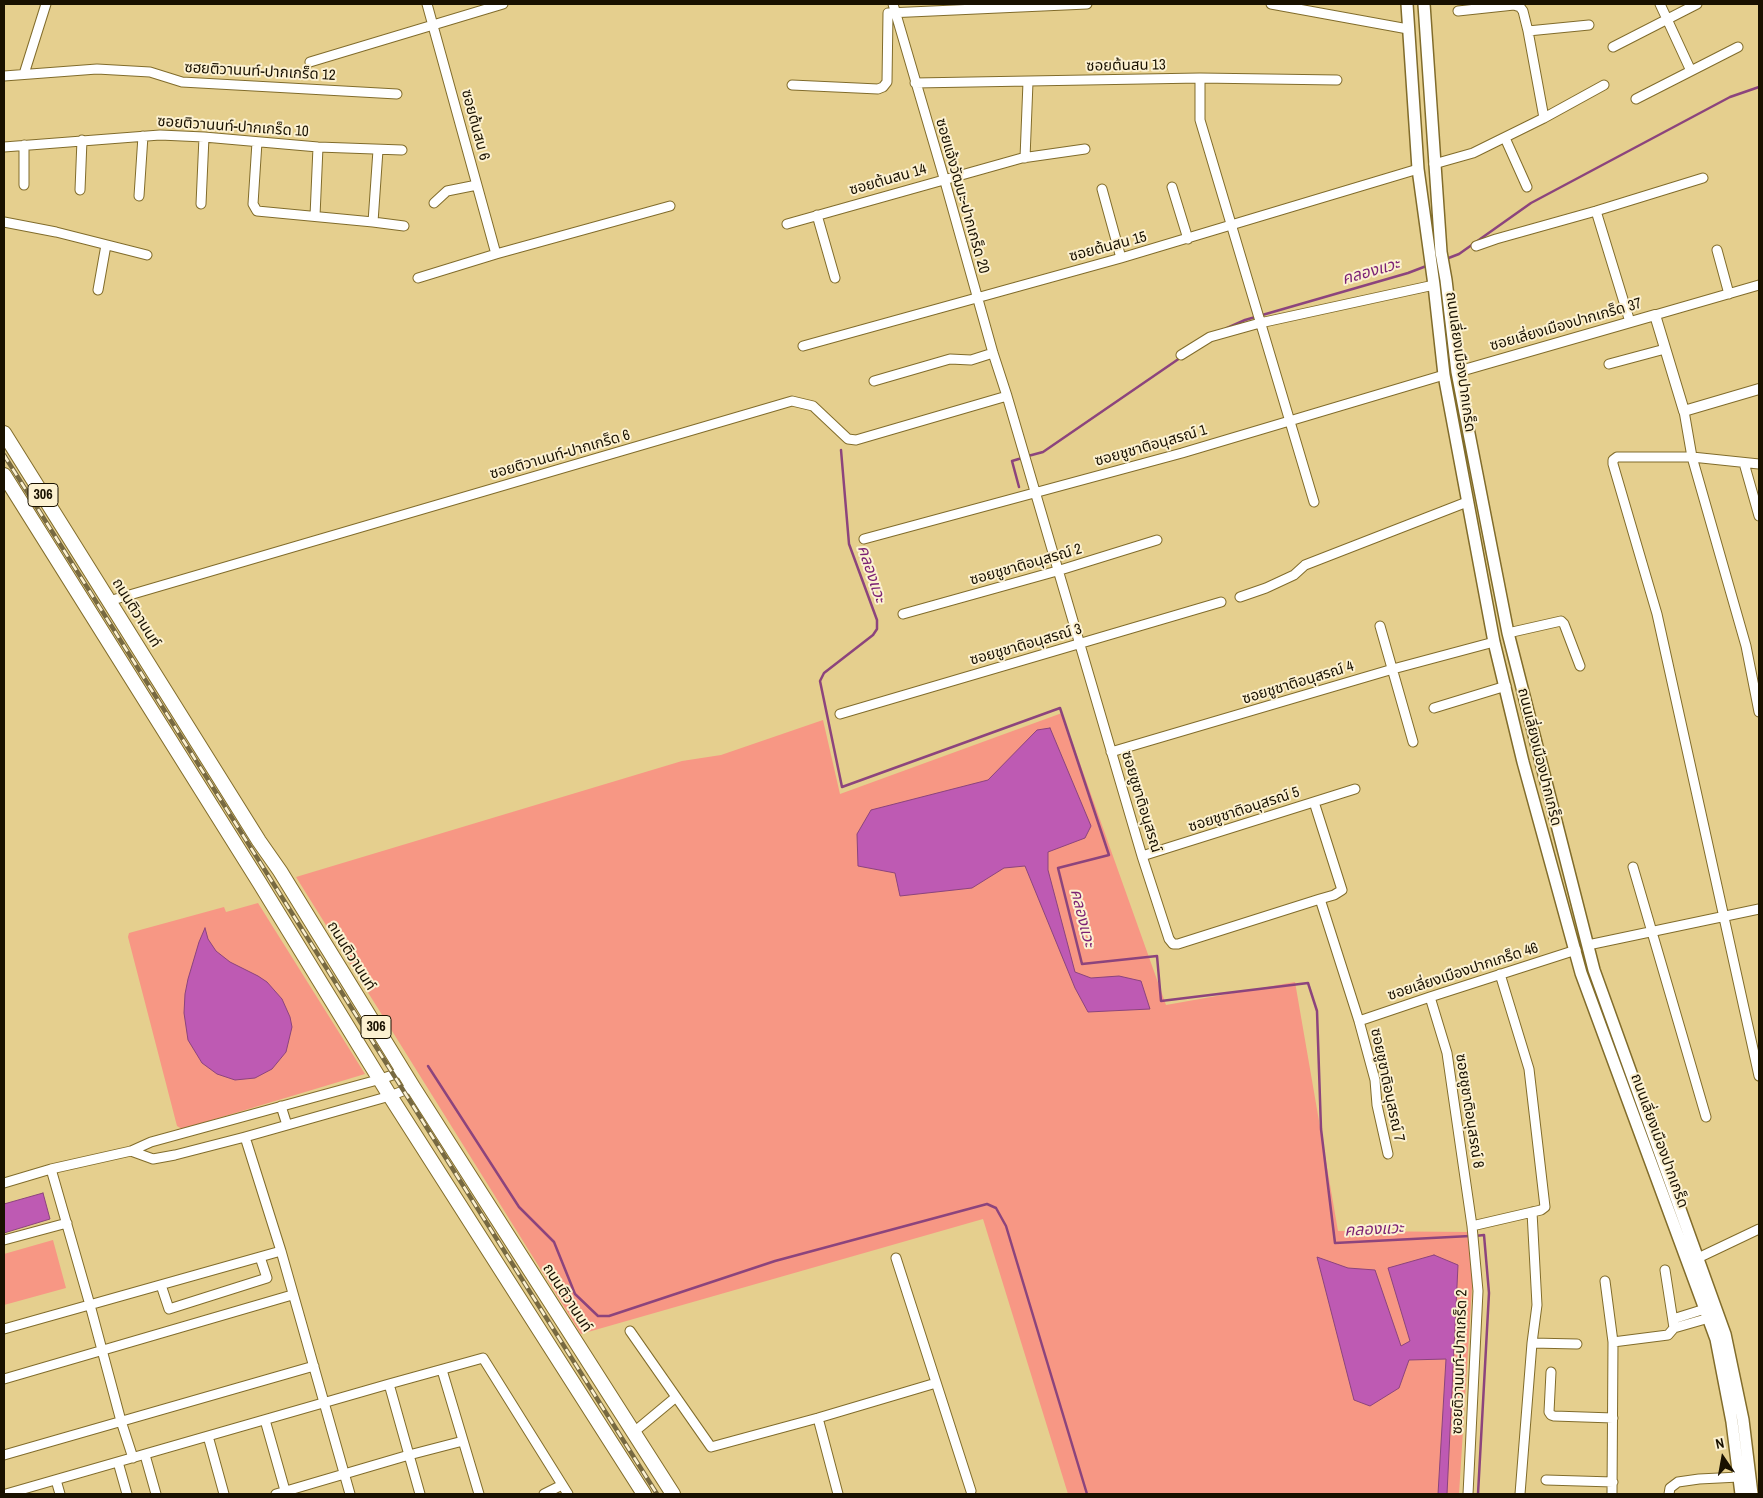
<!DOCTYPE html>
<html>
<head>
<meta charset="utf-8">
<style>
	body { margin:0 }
	#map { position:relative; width:1763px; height:1498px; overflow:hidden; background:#e5cf8e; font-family:"Archivo Narrow",sans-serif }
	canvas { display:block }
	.frame { position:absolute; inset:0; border:5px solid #191100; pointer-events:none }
	.north { position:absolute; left:1698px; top:1433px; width:50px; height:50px; -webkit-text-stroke:4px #fcf1d1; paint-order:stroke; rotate:348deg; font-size:14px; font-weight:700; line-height:20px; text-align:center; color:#191100 }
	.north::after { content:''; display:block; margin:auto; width:18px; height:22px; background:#191100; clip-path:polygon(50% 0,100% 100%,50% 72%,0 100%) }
</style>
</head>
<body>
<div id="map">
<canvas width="1763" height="1498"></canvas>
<div class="frame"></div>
<div class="north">N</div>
</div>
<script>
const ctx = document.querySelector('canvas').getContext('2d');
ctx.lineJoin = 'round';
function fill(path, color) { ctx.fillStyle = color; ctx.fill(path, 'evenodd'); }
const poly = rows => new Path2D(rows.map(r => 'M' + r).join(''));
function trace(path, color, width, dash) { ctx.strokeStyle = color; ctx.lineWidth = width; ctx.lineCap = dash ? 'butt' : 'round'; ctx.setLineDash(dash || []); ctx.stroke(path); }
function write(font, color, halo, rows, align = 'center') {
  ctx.font = font + ' "Archivo Narrow","Noto Sans Thai",sans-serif'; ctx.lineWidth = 4; ctx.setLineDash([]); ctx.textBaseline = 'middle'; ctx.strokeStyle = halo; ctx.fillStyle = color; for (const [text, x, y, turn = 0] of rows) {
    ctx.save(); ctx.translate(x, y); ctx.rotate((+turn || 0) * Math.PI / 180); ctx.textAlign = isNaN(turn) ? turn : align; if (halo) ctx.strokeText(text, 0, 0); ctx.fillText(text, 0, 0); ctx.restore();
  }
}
const green = poly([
	[1062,713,1166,1005,1295,982,1338,1231,1471,1232,1473,1272,1459,1494,1068,1494,983,1219,581,1334,296,877,682,761,721,755,823,720,840,794],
	[258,903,365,1074,182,1129,177,1126,128,937,129,933,224,907,226,912],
	[53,1240,66,1288,4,1305,4,1254]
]);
const water = poly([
	[1050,728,1091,826,1085,838,1048,852,1048,870,1075,972,1091,978,1119,976,1141,981,1150,1009,1088,1012,1075,988,1025,866,1004,868,972,888,900,896,895,873,858,866,857,834,871,810,988,780,1037,730,1050,728],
	[205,928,208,939,216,951,230,962,258,976,267,982,282,999,290,1017,292,1027,286,1052,272,1069,255,1078,235,1080,217,1074,202,1063,188,1040,184,1013,185,994,188,979,199,942,205,928],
	[43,1193,50,1219,4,1233,4,1204,43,1193],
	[1434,1255,1458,1265,1447,1494,1438,1494,1446,1359,1409,1360,1399,1388,1370,1406,1354,1400,1317,1257,1348,1268,1375,1270,1401,1346,1410,1341,1388,1268,1434,1255]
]);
const stream = poly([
	[1446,259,1459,254,1531,203,1730,97,1759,87],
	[1227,328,1245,320,1408,273,1429,265],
	[841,450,849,544,877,620,877,629,873,635,824,673,820,681,842,787,1060,708,1109,855,1058,868,1082,964,1157,956,1161,1001,1308,983,1317,1011,1321,1129,1335,1243,1470,1236],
	[1028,456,1043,452,1180,358],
	[1019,487,1012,461,1022,458],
	[428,1066,519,1207,554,1242,575,1294,598,1316,609,1316,775,1261,987,1204,996,1208,1006,1226,1087,1494],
	[1475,1236,1484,1235,1489,1293,1478,1494]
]);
const minor = poly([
	[427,4,496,254],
	[893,4,944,178,993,353,1007,396,1142,856,1169,939,1173,944,1178,944,1320,899,1359,1021,1375,1080,1377,1105,1388,1154],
	[1271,4,1408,29],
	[1660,4,1691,71],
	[1528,31,1589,25],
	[1613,47,1697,4],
	[310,62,503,4],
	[24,74,46,4],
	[4,76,97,69,150,72,182,82,397,94],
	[1200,78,1200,120,1314,502],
	[915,83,1200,78,1337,80],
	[792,85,878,89,883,87,887,82,888,13,1087,4],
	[1636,99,1738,47],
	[1544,118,1604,85],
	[1505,138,1527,187],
	[257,142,253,204,257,211,373,222,404,226],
	[4,147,160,135,204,137,318,147,402,150],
	[1025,158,1028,82],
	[1434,164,1473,153,1544,118,1528,31,1523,11,1520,7,1514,5,1458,11],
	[24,185,24,145],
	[1172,187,1188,239],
	[1102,189,1121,258],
	[80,190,82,140],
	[139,196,143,136],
	[434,203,447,191,477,185],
	[201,204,204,137],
	[1596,211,1630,322],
	[817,215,835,278],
	[315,216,318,147],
	[4,222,56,232,147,255],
	[373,222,378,150],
	[787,224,1022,158,1085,149],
	[1476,246,1496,239,1596,211,1703,178],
	[1717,250,1729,294],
	[418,278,496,254,670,206],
	[98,290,106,245],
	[1655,315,1759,285],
	[803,346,1121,258,1418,169],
	[1181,355,1210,337,1260,323,1434,285],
	[1609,364,1665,349],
	[874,381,950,359,971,360,993,353],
	[1684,411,1692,457,1746,646,1759,712],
	[1744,463,1759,516],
	[1759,464,1692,457,1617,457,1613,460,1613,464,1657,614,1759,1076],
	[864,539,1182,453,1444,375],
	[1240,597,1266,588,1294,575,1305,565,1467,502],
	[109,601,792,401,813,406,848,439,856,440,1007,396],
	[903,614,1057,571,1157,540],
	[1380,626,1413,742],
	[1508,633,1561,621,1564,624,1580,666],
	[1434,708,1506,686],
	[840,714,1221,602],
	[1111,752,1393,669,1494,642],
	[1314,802,1342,890,1334,895,1320,899],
	[1142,856,1355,789],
	[1633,867,1706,1117],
	[1588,945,1759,909],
	[1430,997,1447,1053,1472,1226,1478,1291,1468,1494],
	[1359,1021,1430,997,1576,950],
	[281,1106,287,1125],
	[245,1137,281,1251,350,1494],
	[131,1151,153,1159,175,1155,245,1137,390,1096,413,1087],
	[51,1169,90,1305,121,1421,133,1458],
	[4,1183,51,1169,131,1151,151,1142,381,1079,404,1071],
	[1472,1226,1541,1210,1545,1207,1529,1069,1500,974],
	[4,1240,67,1223],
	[896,1258,971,1491],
	[1698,1258,1759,1229],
	[1605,1281,1613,1342,1612,1494],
	[161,1285,169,1309,267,1278,260,1257],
	[1673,1319,1705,1309],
	[1674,1328,1709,1318],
	[4,1329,281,1251],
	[630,1331,711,1447,818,1418,936,1383],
	[1613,1342,1668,1335,1674,1328,1665,1270],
	[1532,1343,1577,1344],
	[442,1370,479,1494],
	[1551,1372,1549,1412,1551,1415,1554,1416,1613,1418],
	[4,1379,292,1295],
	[389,1384,420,1494],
	[818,1418,838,1494],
	[265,1420,286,1494],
	[634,1432,676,1397],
	[208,1436,224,1494],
	[4,1455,314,1366],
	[145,1455,156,1494],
	[118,1462,127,1494],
	[56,1480,60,1494],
	[1546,1480,1613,1482],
	[6,1494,389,1384,483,1358,568,1494],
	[276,1494,409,1455,463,1441],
	[544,1494,562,1485],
	[1520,1494,1532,1343,1537,1305,1532,1212],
	[1669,1494,1670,1488,1678,1482,1699,1479,1739,1477]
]);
const tertiary = poly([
	[1457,372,1655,315,1684,411,1759,389]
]);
const secondary = poly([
	[1407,4,1418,169,1434,285,1444,375,1494,642,1523,762,1581,973,1716,1339,1732,1422,1741,1494],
	[1424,4,1441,252,1446,280,1457,372,1508,633,1594,970,1725,1334,1743,1420,1752,1494]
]);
const primary = poly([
	[4,433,259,841,280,871,413,1087,673,1494],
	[4,475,259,882,390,1096,644,1494]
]);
const rail = poly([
	[4,455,657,1494]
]);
const shields = [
	[43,495,30],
	[376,1027,30]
];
const shieldNames = [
	["306",43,495],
	["306",376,1027]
];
const streetNames = [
	["ซอยต้นสน 13",1126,66,-1],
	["ซฮยติวานนท์-ปากเกร็ด 12",260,72,3],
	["ซอยต้นสน 6",475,125,75],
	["ซอยติวานนท์-ปากเกร็ด 10",233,127,4],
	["ซอยต้นสน 14",888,180,-16],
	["ซอยแจ้งวัฒนะ-ปากเกร็ด 20",962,196,74],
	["ซอยต้นสน 15",1108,247,-15],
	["ซอยเลี่ยงเมืองปากเกร็ด 37",1566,325,-16],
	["ถนนเลี่ยงเมืองปากเกร็ด",1460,362,82],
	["ซอยชูชาติอนุสรณ์ 1",1151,446,-16],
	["ซอยติวานนท์-ปากเกร็ด 6",560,455,-16],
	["ซอยชูชาติอนุสรณ์ 2",1026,565,-16],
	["ถนนติวานนท์",136,613,58],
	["ซอยชูชาติอนุสรณ์ 3",1026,645,-16],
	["ซอยชูชาติอนุสรณ์ 4",1298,683,-17],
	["ถนนเลี่ยงเมืองปากเกร็ด",1539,757,76],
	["ซอยชูชาติอนุสรณ์",1141,802,73],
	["ซอยชูชาติอนุสรณ์ 5",1244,810,-18],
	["ถนนติวานนท์",351,956,58],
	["ซอยเลี่ยงเมืองปากเกร็ด 46",1463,972,-18],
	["ซอยชูชาติอนุสรณ์ 7",1387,1085,78],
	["ซอยชูชาติอนุสรณ์ 8",1469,1111,81],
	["ถนนเลี่ยงเมืองปากเกร็ด",1659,1141,70],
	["ถนนติวานนท์",567,1298,57],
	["ซอยติวานนท์-ปากเกร็ด 2",1460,1362,-88]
];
const waterNames = [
	["คลองแวะ",1371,272,-16],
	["คลองแวะ",871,574,72],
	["คลองแวะ",1082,918,76],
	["คลองแวะ",1374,1230,-3]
];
fill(green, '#f79784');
fill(water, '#be5ab3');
trace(water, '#8c447d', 1);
trace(stream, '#8c447d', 2.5);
trace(minor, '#816c2b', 11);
trace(tertiary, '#816c2b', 12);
trace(secondary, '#816c2b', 14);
trace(primary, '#816c2b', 16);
trace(minor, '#fff', 9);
trace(tertiary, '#fff', 10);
trace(secondary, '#fff', 11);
trace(primary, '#fff', 14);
trace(rail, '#776941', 4.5);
trace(rail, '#fcf1d1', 2.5, [8]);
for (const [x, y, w] of shields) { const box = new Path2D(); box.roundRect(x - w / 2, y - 11.5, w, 23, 4); ctx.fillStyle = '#fcf1d1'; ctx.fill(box); trace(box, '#191100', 1); }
write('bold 14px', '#191100', null, shieldNames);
write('15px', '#191100', '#fcf1d1', streetNames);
write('italic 16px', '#7c2174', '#fcf1d1', waterNames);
</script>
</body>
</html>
